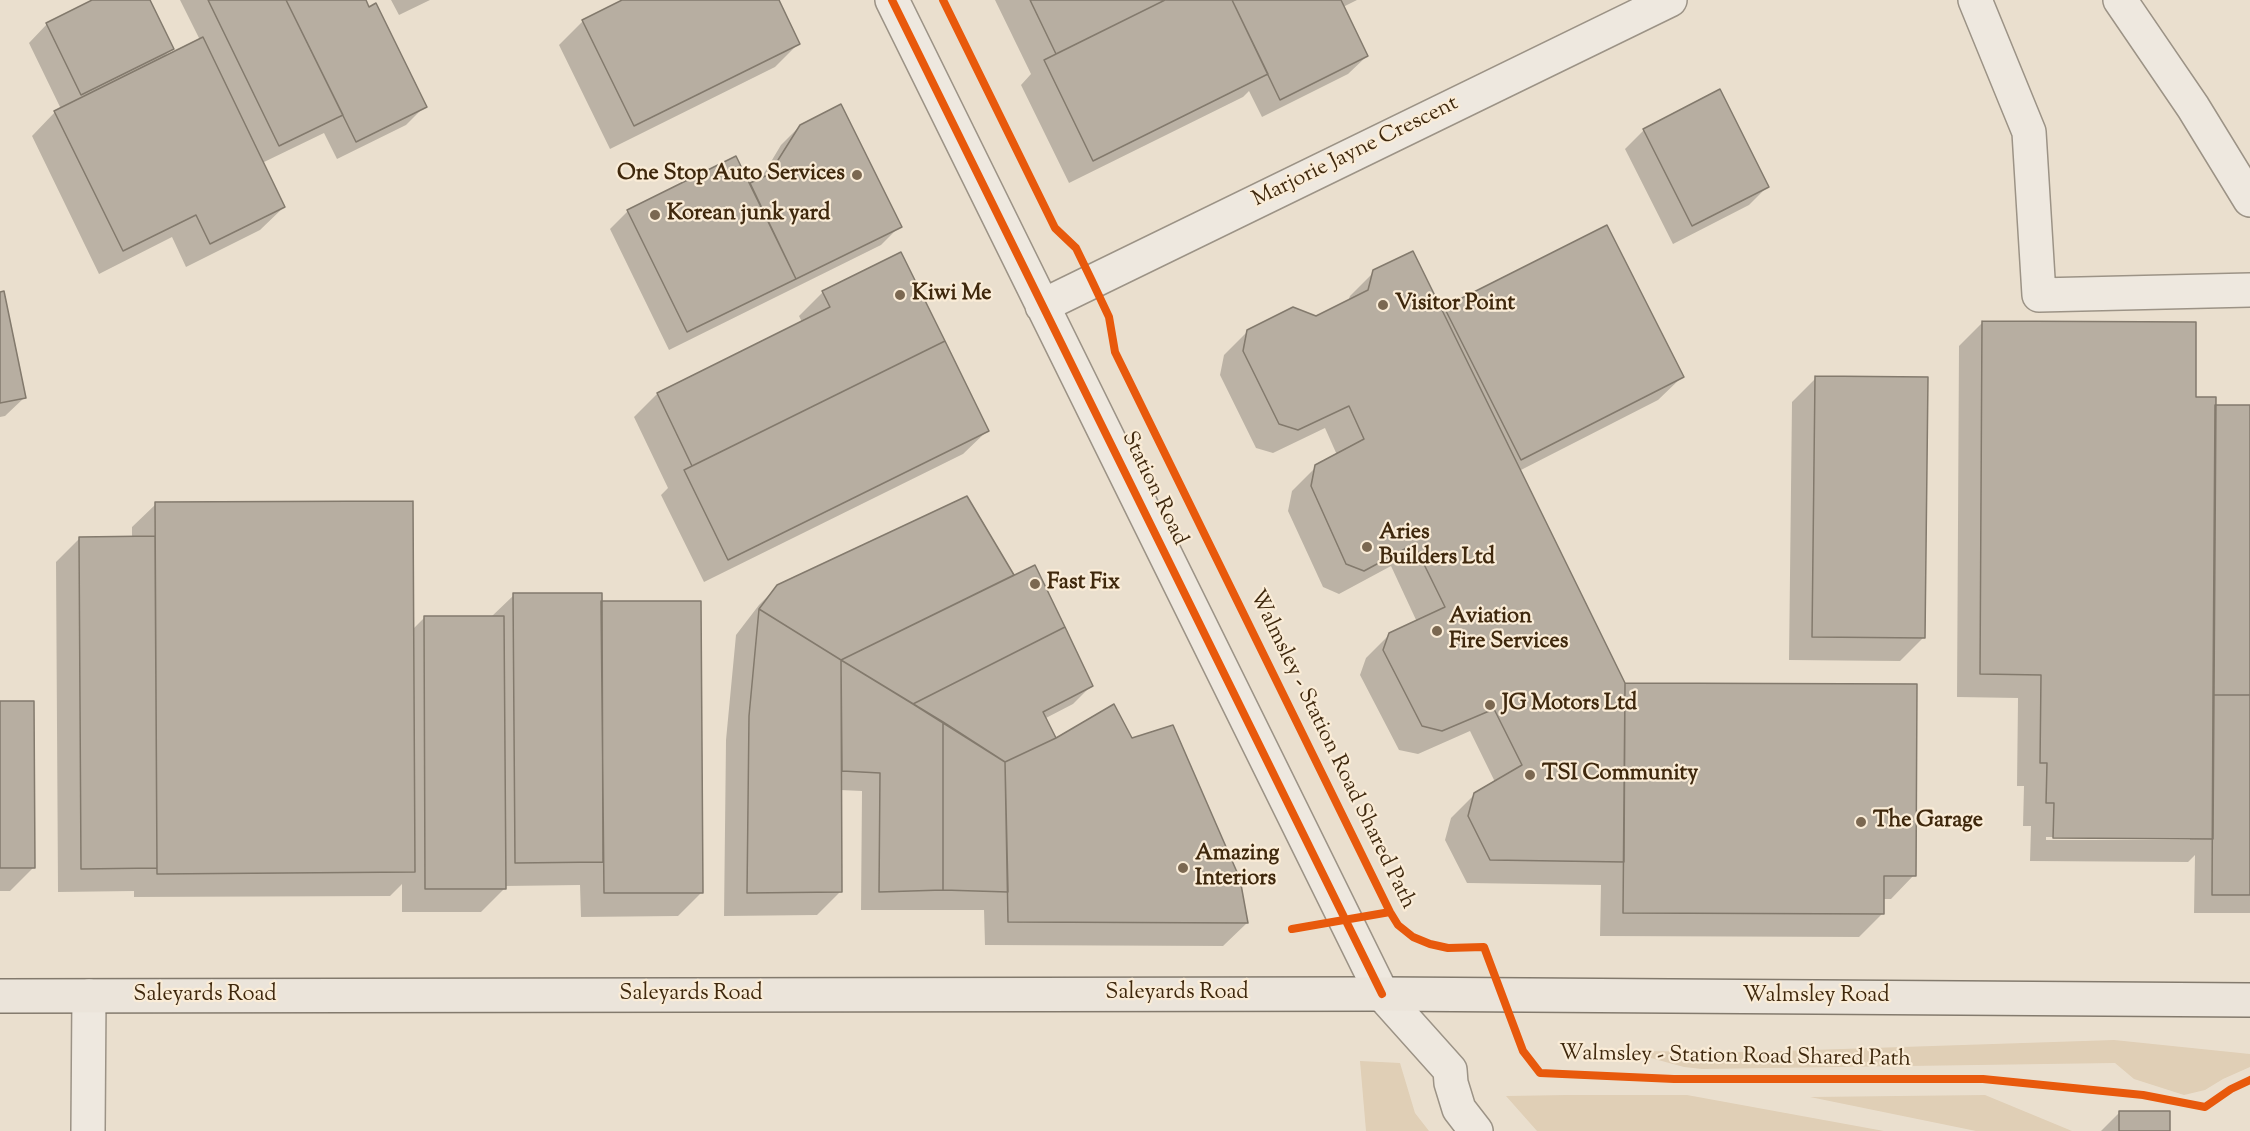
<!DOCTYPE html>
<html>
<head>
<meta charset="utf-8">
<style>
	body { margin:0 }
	canvas { display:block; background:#eadfce }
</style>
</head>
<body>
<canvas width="2250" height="1131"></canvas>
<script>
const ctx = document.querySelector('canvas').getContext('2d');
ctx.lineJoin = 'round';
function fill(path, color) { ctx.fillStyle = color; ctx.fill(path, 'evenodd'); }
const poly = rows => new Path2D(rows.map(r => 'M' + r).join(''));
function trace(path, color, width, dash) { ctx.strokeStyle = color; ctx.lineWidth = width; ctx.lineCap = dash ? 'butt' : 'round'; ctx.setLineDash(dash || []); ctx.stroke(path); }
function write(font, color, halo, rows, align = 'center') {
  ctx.font = font + ' "Sorts Mill Goudy",serif'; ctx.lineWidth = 4.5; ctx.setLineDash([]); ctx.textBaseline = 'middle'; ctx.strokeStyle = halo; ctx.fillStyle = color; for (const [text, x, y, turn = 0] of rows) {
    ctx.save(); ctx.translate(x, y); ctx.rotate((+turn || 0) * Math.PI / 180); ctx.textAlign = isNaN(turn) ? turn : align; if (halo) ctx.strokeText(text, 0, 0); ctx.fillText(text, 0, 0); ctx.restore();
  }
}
const green = poly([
	[2114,1040,2250,1054,2250,1067,2223,1079,2205,1090,2184,1095,2134,1079,2115,1063,1702,1069,1684,1067,1625,1051,1751,1052],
	[1360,1061,1400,1063,1415,1113,1429,1131,1366,1131],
	[1567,1095,1687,1095,1884,1131,1537,1131,1506,1096],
	[1985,1095,2072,1131,1976,1131,1810,1097]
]);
const shadow = poly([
	[96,0,148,0,172,49,162,58,200,40,180,0,364,0,425,106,406,125,337,159,324,133,262,163,284,207,260,230,186,267,172,237,99,274,32,136,55,112,61,109,29,43,47,24],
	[391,0,430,0,399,15],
	[626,0,777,0,798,44,775,67,610,149,559,45,583,21],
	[995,0,1357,0,1343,7,1367,56,1348,74,1262,117,1249,91,1243,97,1069,183,1021,85,1031,74],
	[1719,91,1767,187,1749,205,1673,244,1625,149,1644,130],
	[800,126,900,226,881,245,669,350,610,229,628,211,749,185,760,180,781,145],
	[901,254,987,431,963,454,704,582,661,495,668,488,634,417,657,394,802,322,799,316,823,292],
	[1374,272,1441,312,1445,308,1682,377,1658,400,1519,471,1624,685,1914,875,1891,899,1883,899,1883,913,1859,937,1600,936,1601,885,1467,883,1445,840,1451,818,1475,794,1495,782,1470,731,1418,754,1399,750,1360,675,1366,658,1390,634,1417,622,1391,566,1339,594,1323,587,1288,511,1292,491,1316,467,1337,455,1325,428,1273,453,1256,448,1220,375,1224,355,1248,331,1316,318,1348,301,1350,296],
	[0,293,24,398,5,416,0,417],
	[1983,322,2214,407,2250,407,2250,913,2194,913,2195,855,2188,862,2030,861,2031,826,2023,826,2024,786,2017,786,2018,698,1957,697,1959,346],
	[2046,837,2190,837,2190,840,2046,840],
	[1816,378,1924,637,1900,661,1789,660,1792,402],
	[966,498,1013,577,1091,686,1073,704,1044,719,1055,740,1131,740,1247,923,1223,946,985,945,984,910,861,910,862,791,840,790,841,891,817,915,724,916,726,740,736,635,759,605,778,586],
	[156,504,412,630,424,618,491,617,514,595,600,603,702,892,678,916,581,917,580,885,505,886,505,888,481,912,402,912,402,884,390,896,134,897,134,891,58,892,56,562,80,538,132,538,132,527],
	[0,702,34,867,10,891,0,891],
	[2119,1113,2169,1131,2101,1131]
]);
const building = poly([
	[92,0,150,0,174,49,81,95,46,23,92,0],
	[208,0,286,0,343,115,279,146,208,0],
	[286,0,366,0,369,7,376,3,427,107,356,142,286,0],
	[622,0,779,0,800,44,634,126,582,20,622,0],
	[1030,0,1165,0,1056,54,1030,0],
	[1165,0,1232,0,1268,74,1093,161,1044,60,1165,0],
	[1232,0,1341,0,1368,56,1280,100,1232,0],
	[203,37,285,207,210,244,196,215,123,251,54,111,203,37],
	[1720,89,1769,187,1692,226,1643,129,1720,89],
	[841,104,902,227,796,279,750,183,781,169,778,160,800,125,841,104],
	[736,156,796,279,687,332,627,210,736,156],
	[1607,225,1684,377,1521,460,1444,307,1607,225],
	[1413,251,1625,683,1624,862,1490,860,1468,816,1474,793,1522,765,1494,709,1442,731,1422,726,1383,650,1389,633,1445,607,1414,544,1364,571,1346,564,1311,486,1315,465,1364,439,1349,406,1298,430,1279,424,1243,351,1247,330,1293,307,1316,316,1368,290,1373,270,1413,251],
	[901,252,945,341,692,466,657,393,830,307,822,291,901,252],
	[4,291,26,398,0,403,0,292,4,291],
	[1982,321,2196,322,2196,397,2216,397,2213,839,2053,838,2054,803,2046,803,2047,763,2040,763,2041,675,1980,674,1982,321],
	[945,341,989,431,728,560,684,470,945,341],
	[1815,376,1928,377,1925,638,1812,637,1815,376],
	[2215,405,2250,405,2250,695,2213,695,2215,405],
	[967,496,1014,575,841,660,759,609,777,585,967,496],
	[413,501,415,872,157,874,155,502,413,501],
	[155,536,157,868,81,869,79,537,155,536],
	[1035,565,1065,627,913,704,841,660,1035,565],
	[513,593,602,593,603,862,515,863,513,593],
	[601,601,701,601,703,893,604,893,601,601],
	[759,609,841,660,842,892,747,893,749,716,759,609],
	[424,616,504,616,506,889,425,889,424,616],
	[1065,627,1093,686,1043,712,1056,738,1005,762,913,704,1065,627],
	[841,660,943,722,943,890,879,892,880,773,842,771,841,660],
	[1625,683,1917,684,1916,876,1884,876,1884,914,1623,913,1625,683],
	[2213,695,2250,695,2250,895,2212,895,2213,695],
	[0,701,34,701,35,868,0,868,0,701],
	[1114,704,1132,738,1173,725,1240,879,1248,923,1008,922,1005,762,1056,738,1114,704],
	[943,722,1005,762,1008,892,943,890,943,722],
	[2119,1111,2170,1111,2170,1131,2119,1131,2119,1111]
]);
const minor = poly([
	[892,0,1382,994,1450,1070,1451,1083,1459,1109,1476,1131],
	[1975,0,2029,132,2039,295,2250,290],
	[2120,0,2193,107,2250,200],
	[1042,306,1670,0],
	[88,1131,89,996]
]);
const major = poly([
	[0,996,1382,994,2250,1000]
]);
const cycleway = poly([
	[892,0,1382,994],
	[943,0,1055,228,1076,248,1092,281,1109,317,1115,352,1390,912,1398,925,1413,937,1430,944,1448,948,1484,947,1523,1051,1540,1073,1674,1079,1983,1079,2143,1095,2205,1107,2231,1089,2250,1080],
	[1292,929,1390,912]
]);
const markers = [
	[857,175,6,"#7b6851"],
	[655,215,6,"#7b6851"],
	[900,295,6,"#7b6851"],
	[1383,305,6,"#7b6851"],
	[1367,547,6,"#7b6851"],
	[1035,584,6,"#7b6851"],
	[1437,631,6,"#7b6851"],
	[1490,705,6,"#7b6851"],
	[1530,775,6,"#7b6851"],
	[1861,822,6,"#7b6851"],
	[1183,868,6,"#7b6851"]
];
const streetNames = [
	["Marjorie Jayne Crescent",1356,153,-26],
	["Station Road",1153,489,64],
	["Walmsley - Station Road Shared Path",1331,750,64],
	["Saleyards Road",1177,994],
	["Saleyards Road",691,995],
	["Saleyards Road",205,996],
	["Walmsley Road",1816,997],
	["Walmsley - Station Road Shared Path",1735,1058,1]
];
const poiNames = [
	["One Stop Auto Services",845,175,"right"],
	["Korean junk yard",667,215],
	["Kiwi Me",912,295],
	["Visitor Point",1395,305],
	["Aries",1379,534],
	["Builders Ltd",1379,559],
	["Fast Fix",1047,584],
	["Aviation",1449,618],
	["Fire Services",1449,643],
	["JG Motors Ltd",1502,705],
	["TSI Community",1542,775],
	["The Garage",1873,822],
	["Amazing",1195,855],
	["Interiors",1195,880]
];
fill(green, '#e0cfb6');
fill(shadow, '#0003');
fill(building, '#b7aea1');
trace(building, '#837a6d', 1.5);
trace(minor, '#9c9386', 36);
trace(major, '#837a6d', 36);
trace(minor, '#eee8df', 33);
trace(major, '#ebe4da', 33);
trace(cycleway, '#e8590c', 8);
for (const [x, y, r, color] of markers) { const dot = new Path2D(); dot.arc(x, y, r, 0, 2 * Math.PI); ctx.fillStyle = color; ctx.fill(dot); trace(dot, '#faecd7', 2); }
write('22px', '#3f280d', '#faecd7', streetNames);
write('bold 22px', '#3f280d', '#faecd7', poiNames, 'left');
</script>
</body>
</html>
